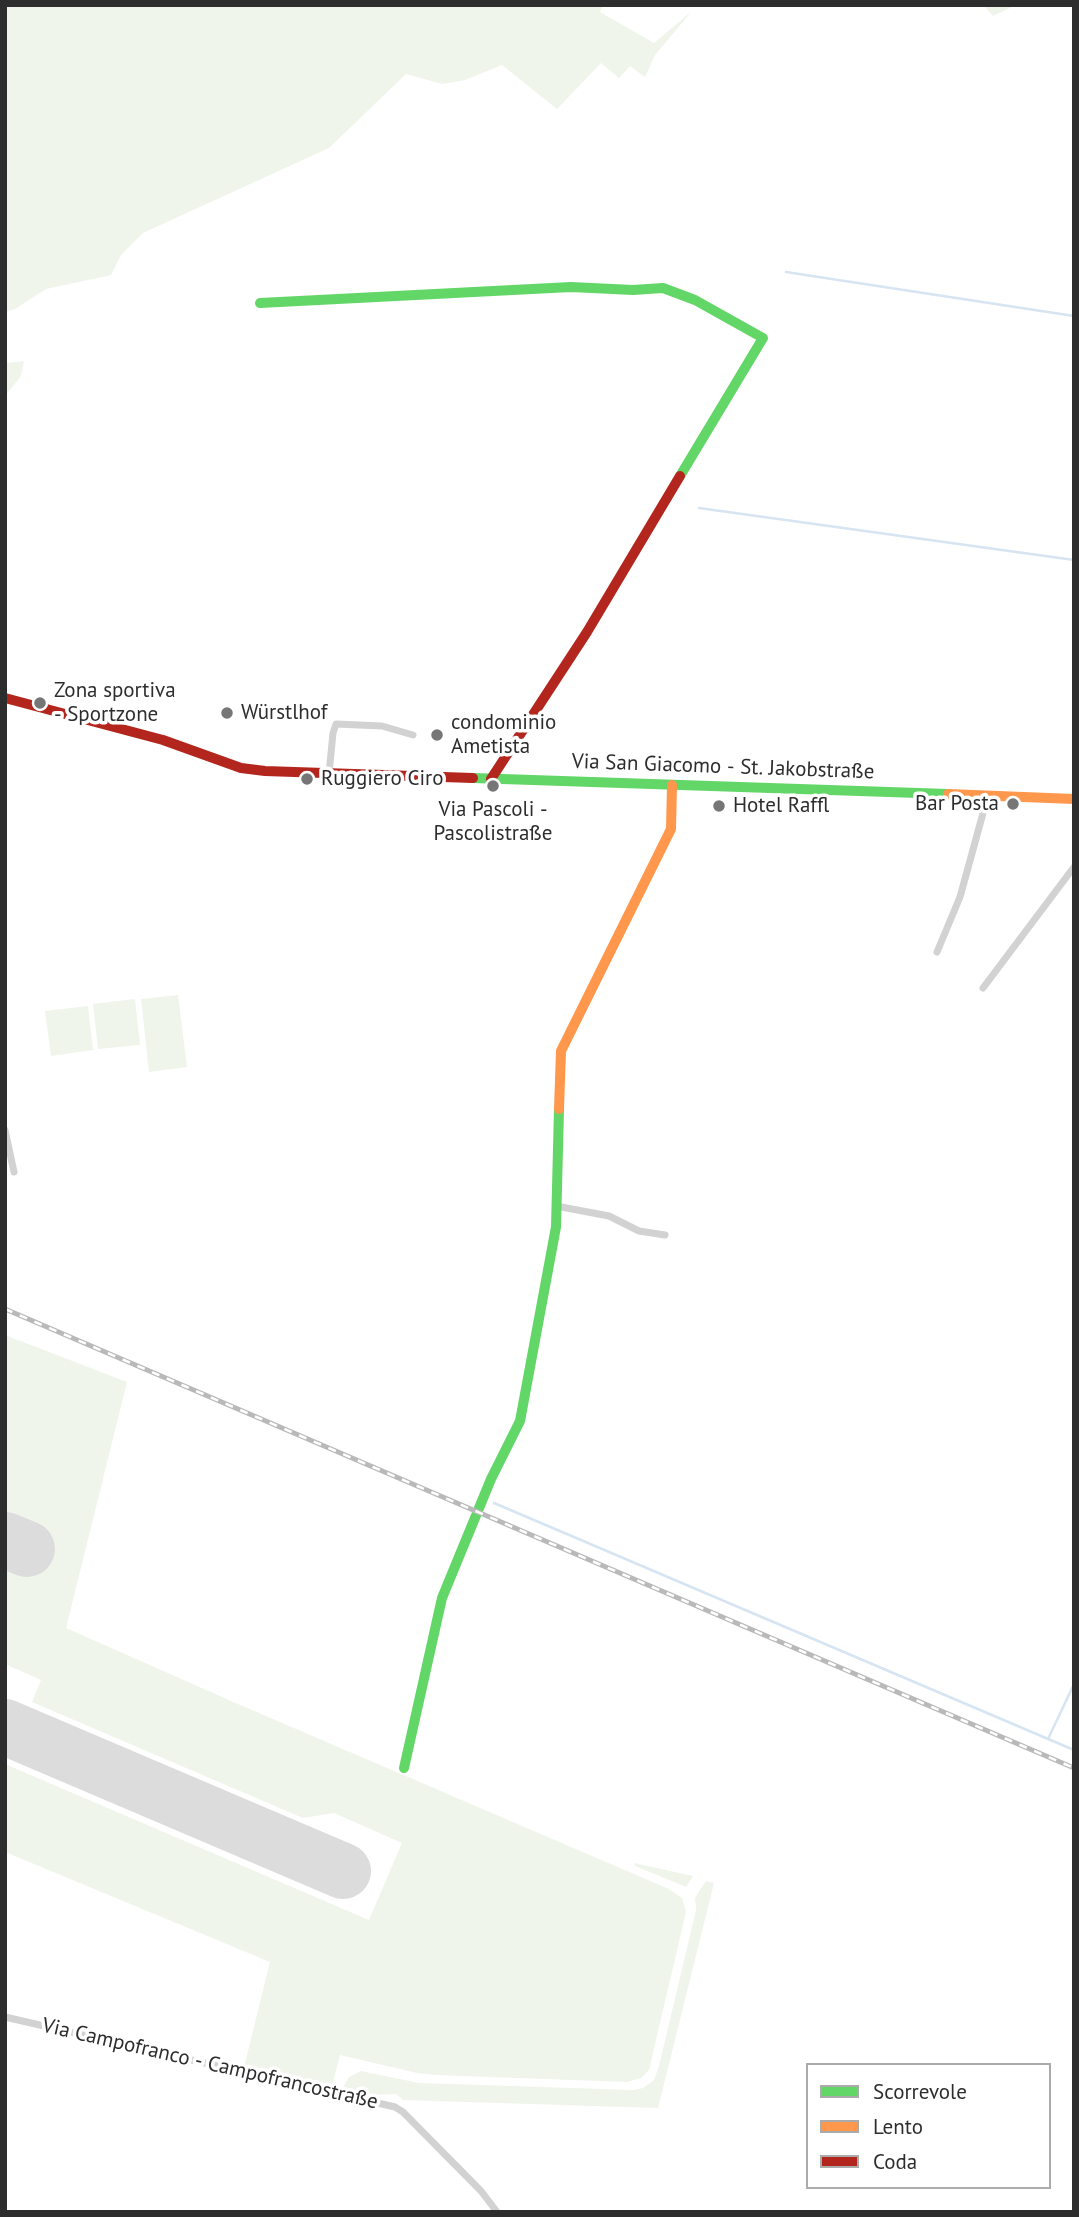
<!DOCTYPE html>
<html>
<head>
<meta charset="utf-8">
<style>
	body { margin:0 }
	#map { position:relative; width:1079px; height:2217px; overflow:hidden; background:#fff; font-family:"PT Sans",sans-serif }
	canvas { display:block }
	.frame { position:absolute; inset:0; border:7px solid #2d2d2d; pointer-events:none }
	.legend { position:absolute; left:806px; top:2063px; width:245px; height:126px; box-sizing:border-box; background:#fff; border:2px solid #ababab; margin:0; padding:9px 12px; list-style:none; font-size:21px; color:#2d2d2d }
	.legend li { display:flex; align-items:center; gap:14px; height:35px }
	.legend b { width:35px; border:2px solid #ababab }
</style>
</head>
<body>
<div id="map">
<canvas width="1079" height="2217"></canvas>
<div class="frame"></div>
<ul class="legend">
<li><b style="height:9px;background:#63d668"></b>Scorrevole</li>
<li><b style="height:9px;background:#ff974d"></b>Lento</li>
<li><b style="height:9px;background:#b3261e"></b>Coda</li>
</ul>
</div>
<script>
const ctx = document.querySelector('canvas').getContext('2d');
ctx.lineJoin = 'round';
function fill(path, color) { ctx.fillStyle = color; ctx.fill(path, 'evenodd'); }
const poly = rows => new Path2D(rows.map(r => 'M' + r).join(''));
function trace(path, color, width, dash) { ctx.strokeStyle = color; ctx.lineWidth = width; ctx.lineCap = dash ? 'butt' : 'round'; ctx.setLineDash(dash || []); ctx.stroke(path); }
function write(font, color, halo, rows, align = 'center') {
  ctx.font = font + ' "PT Sans",sans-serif'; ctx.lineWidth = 7; ctx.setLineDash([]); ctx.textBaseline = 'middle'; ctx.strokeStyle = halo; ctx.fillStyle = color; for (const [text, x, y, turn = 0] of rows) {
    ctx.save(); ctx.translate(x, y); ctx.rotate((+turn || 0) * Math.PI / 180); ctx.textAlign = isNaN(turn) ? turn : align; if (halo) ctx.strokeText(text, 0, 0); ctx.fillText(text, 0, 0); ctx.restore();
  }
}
const green = poly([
	[5,5,603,5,600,12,654,43,692,11,655,55,645,77,630,66,619,78,601,63,557,109,502,65,465,80,442,84,406,74,329,148,143,233,121,255,111,275,46,289,15,309,5,312],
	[983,5,1016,5,993,16],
	[24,361,21,376,5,396,5,363],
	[178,995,187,1067,149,1072,141,999],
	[135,999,140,1045,98,1049,93,1004],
	[88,1006,93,1050,51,1056,45,1011],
	[5,1335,127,1382,66,1628,238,1704,669,1889,682,1898,686,1912,649,2070,641,2078,627,2082,436,2075,417,2073,340,2055,333,2082,326,2086,244,2067,270,1962,5,1852,5,1764,369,1920,402,1843,334,1813,303,1818,32,1702,41,1680,5,1664],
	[634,1863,693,1876,686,1887,635,1866],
	[706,1881,714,1883,658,2108,403,2100,396,2094,374,2095,346,2090,343,2087,349,2077,361,2071,419,2083,633,2090,643,2088,654,2080,659,2066,696,1910,695,1898]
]);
const stream = poly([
	[786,272,1074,316],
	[699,508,1074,560],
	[494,1503,1074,1750],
	[1048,1739,1074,1684]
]);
const runway = poly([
	[5,1540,27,1549],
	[5,1727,343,1871]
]);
const street = poly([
	[329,774,333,733,336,724,382,726,413,735],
	[937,952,960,897,988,795],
	[983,988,1074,867],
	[5,1130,14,1172],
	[556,1206,609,1216,639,1231,665,1235],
	[5,2017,395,2107,403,2112,481,2191,497,2212]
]);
const fast = poly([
	[260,303,571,287,633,290,663,288,695,300,763,338,680,476],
	[473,778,948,794],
	[404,1768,442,1598,491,1479,520,1421,556,1227,559,1109]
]);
const slow = poly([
	[948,794,1074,799],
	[559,1109,561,1051,671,829,672,785]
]);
const jam = poly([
	[5,698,163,740,241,768,265,771,473,778],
	[491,779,587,632,680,476]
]);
const rail = poly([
	[5,1309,1074,1768]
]);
const markers = [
	[40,703,7,"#767676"],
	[227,713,7,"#767676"],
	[437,735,7,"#767676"],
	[307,779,7,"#767676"],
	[493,786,7,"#767676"],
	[1013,804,7,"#767676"],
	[719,806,7,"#767676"]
];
const poiNames = [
	["Zona sportiva",54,691],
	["- Sportzone",54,715],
	["Würstlhof",241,713],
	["condominio",451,723],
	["Ametista",451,747],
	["Ruggiero Ciro",321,779],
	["Bar Posta",999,804,"right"],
	["Hotel Raffl",733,806],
	["Via Pascoli -",493,810,"center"],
	["Pascolistraße",493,834,"center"]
];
const streetNames = [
	["Via San Giacomo - St. Jakobstraße",723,767,2],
	["Via Campofranco - Campofrancostraße",210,2064,13]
];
fill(green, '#eff5eb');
trace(stream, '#d7e4f2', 2.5);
trace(runway, '#dcdcdc', 56);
trace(street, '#d2d2d2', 7);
trace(fast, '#63d668', 10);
trace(slow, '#ff974d', 10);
trace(jam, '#b3261e', 10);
trace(rail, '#b9b9b9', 5);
trace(rail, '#fff', 2.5, [8]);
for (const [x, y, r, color] of markers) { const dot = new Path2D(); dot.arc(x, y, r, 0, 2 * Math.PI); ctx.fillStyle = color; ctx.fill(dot); trace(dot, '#fff', 2.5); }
write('21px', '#2d2d2d', '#fff', poiNames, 'left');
write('21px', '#2d2d2d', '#fff', streetNames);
</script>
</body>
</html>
